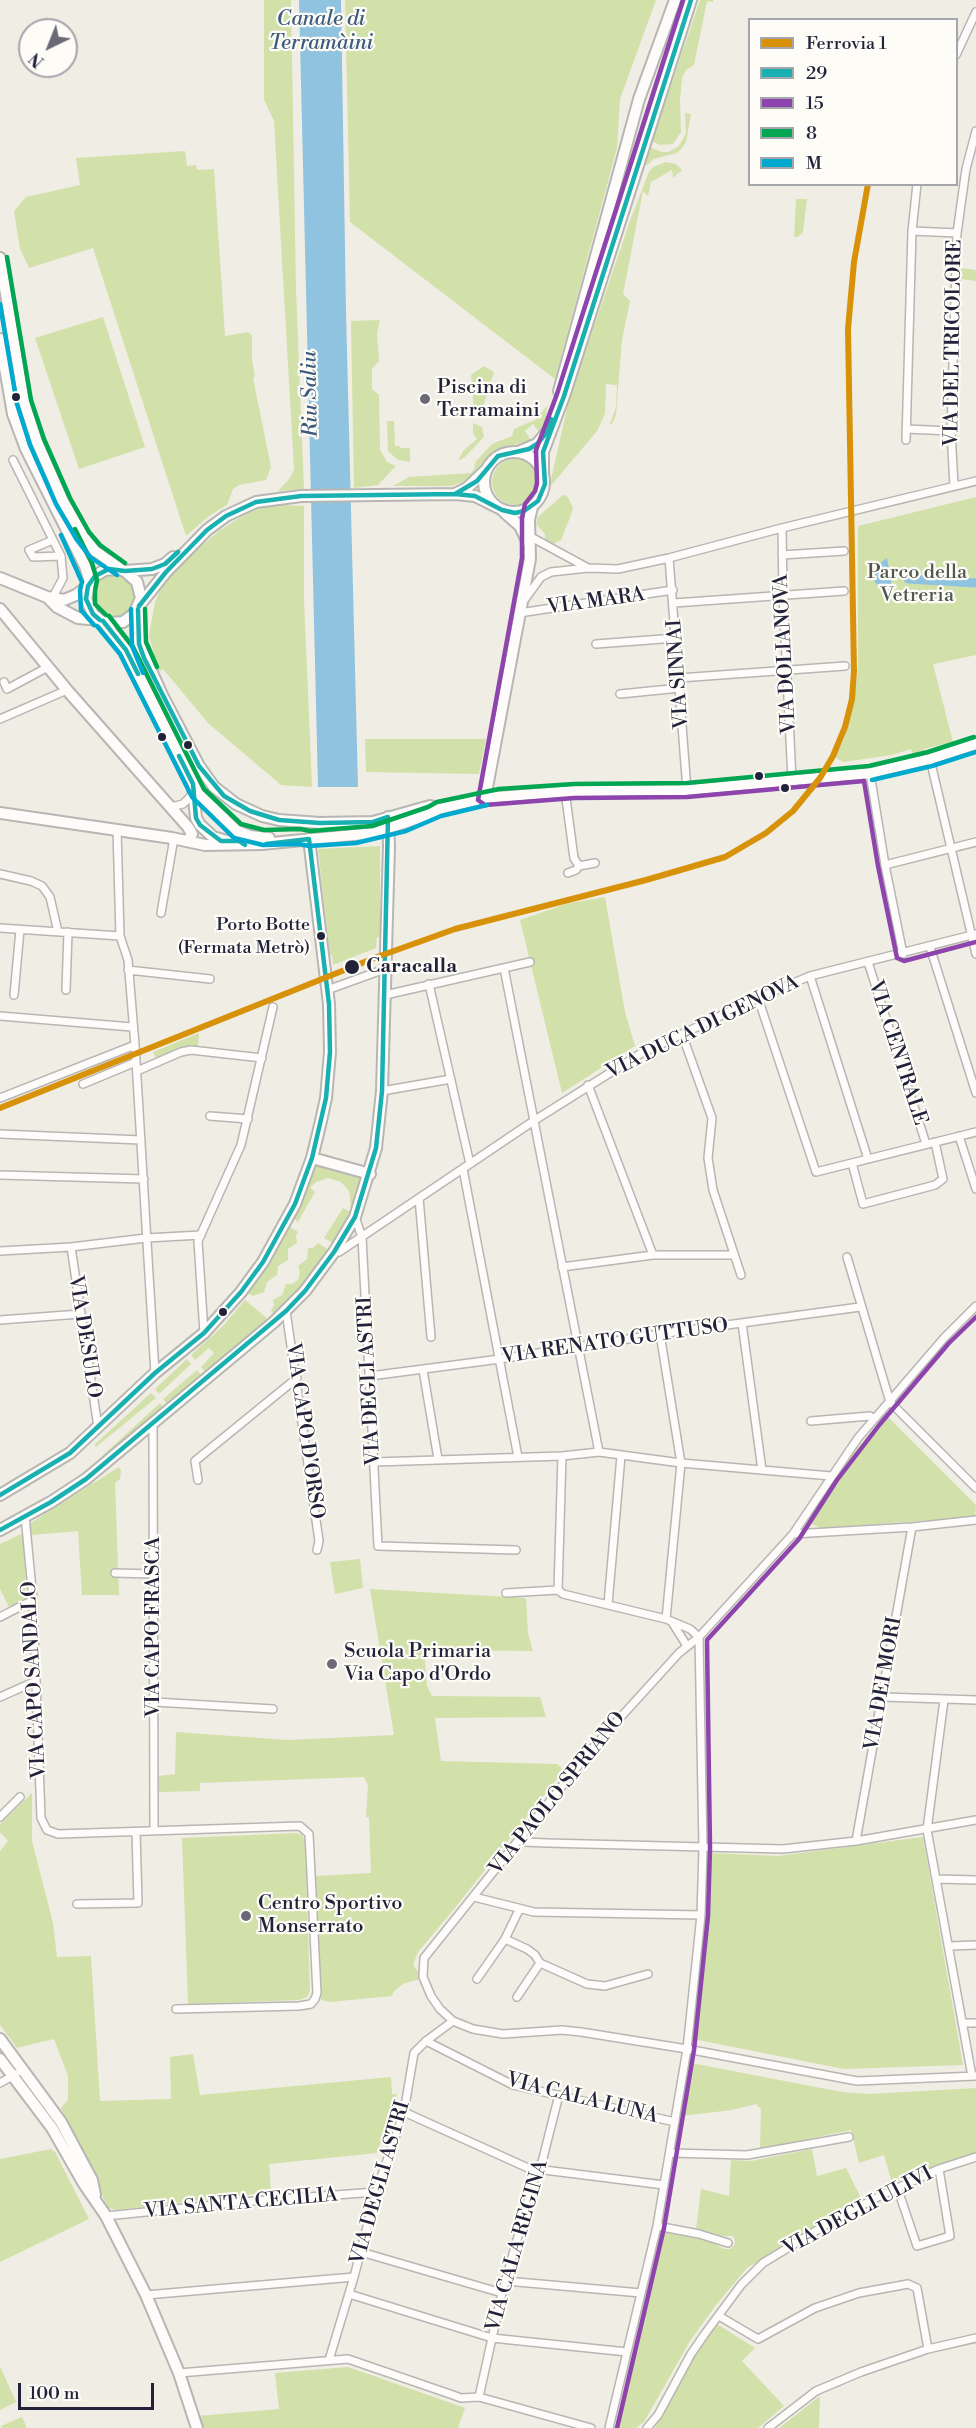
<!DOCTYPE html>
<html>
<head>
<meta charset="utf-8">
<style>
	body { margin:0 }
	#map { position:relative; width:976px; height:2428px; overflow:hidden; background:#f0ede4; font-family:"Libre Bodoni",serif }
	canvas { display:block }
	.legend { position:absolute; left:748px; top:18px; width:210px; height:168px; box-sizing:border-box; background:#fdfcf7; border:2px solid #a5a5ac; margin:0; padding:8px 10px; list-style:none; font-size:18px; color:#22223b }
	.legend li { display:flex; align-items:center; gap:12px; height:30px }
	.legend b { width:30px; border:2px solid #a5a5ac }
	.north { position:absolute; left:18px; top:18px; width:60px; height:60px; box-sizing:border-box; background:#fdfcf7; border:2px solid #a5a5ac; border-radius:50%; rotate:223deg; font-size:16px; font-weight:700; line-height:24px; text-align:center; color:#22223b }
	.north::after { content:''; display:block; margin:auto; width:21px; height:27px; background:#6a6976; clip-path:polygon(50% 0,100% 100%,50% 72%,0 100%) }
	.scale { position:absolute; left:18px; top:2383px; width:136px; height:27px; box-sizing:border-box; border:3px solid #22223b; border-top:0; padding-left:8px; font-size:18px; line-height:21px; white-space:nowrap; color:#22223b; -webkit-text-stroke:4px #fdfcf7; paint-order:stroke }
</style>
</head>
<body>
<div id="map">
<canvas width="976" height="2428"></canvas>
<ul class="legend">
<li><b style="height:8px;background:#d79209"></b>Ferrovia 1</li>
<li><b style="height:8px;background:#18b0b1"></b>29</li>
<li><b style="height:8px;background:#8e44ad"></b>15</li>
<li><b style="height:8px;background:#00a651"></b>8</li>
<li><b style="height:8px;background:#00a9ce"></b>M</li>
</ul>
<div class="north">N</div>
<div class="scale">100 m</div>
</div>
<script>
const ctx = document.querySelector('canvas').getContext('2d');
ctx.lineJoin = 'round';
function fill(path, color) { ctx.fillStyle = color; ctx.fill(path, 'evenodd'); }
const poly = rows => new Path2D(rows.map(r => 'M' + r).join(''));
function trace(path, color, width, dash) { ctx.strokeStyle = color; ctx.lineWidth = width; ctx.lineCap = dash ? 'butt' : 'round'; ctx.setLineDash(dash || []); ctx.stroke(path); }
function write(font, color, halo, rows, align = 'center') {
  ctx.font = font + ' "Libre Bodoni",serif'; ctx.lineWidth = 4.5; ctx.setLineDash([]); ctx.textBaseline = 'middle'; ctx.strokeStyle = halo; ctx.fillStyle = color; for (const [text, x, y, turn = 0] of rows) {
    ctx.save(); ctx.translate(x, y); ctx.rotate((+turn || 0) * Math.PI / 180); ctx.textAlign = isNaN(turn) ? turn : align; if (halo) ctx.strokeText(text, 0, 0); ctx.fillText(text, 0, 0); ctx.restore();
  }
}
const green = poly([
	[264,0,291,0,296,290,304,489,278,491,290,478,294,469,274,121,264,100],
	[345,0,656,0,620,99,617,148,555,379,350,222],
	[700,0,713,0,713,2,707,1,694,65,686,70,682,78,680,100,681,132,673,144,660,145,652,141],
	[685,113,691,114,686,142,682,148,677,153,654,159,647,165,644,164,650,147,662,152,668,152,679,146,686,133],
	[185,151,187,166,196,165,197,170,214,169,225,336,248,332,252,335,252,360,255,377,253,378,271,467,266,480,239,485,233,489,227,505,209,516,186,536,93,248,29,268,20,249,14,211,26,197,80,185,76,158],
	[666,162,676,164,682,170,673,178,672,170,651,182,648,196,643,191,623,294,630,301,622,340,616,415,612,424,610,424,616,407,617,385,606,384,605,414,597,431,549,488,569,400,631,218,649,172,653,167],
	[796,199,807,199,803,232,798,237,794,237],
	[961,268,976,270,976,281,961,279],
	[103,317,145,447,79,469,35,338],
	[380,320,377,334,379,361,372,369,372,389,379,395,380,450,387,462,396,466,378,485,354,488,351,321],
	[484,366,494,372,483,407,474,408,471,375],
	[547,406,545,424,540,433,533,424,525,431,531,440,494,451,469,479,452,486,393,486,409,477,471,473,474,469,476,461,492,444,512,436,514,429,535,420],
	[387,421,394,421,395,446,400,446,400,448,410,448,410,462,398,460,388,451],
	[473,423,482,427,484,437,465,457,458,461,463,451,477,439,473,434],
	'492 482a23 23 0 1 1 46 0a23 23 0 1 1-46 0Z',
	[563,495,567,496,569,499,573,508,571,515,561,540,553,544,545,540,545,534,536,524,538,517],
	[976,497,976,655,933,664,953,742,924,749,925,755,914,759,911,749,892,755,843,762,835,757,844,739,854,702,858,668,858,526],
	[282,505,304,506,304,600,312,787,281,785,208,723,163,669,159,672,149,636,155,602,161,588,180,564,219,531,241,517,257,509],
	'92 596a21 21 0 1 1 42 0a21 21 0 1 1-42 0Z',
	[365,739,486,739,479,774,366,772],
	[380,846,380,937,377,937,376,948,333,965,332,955,330,955,318,849],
	[605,897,625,1012,635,1046,562,1093,520,920,566,904],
	[199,1033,198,1047,182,1047,156,1059,153,1052],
	[317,1166,359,1178,359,1187,351,1208,349,1191,341,1182,328,1178,316,1182,310,1188,315,1192,298,1222,294,1219,315,1167],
	[343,1208,350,1212,333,1243,324,1238],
	[290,1227,298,1232,296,1236,297,1243,288,1249,288,1260,278,1266,277,1275,267,1282,264,1292,253,1296,248,1293,270,1264],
	[318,1243,329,1250,310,1278,276,1316,271,1311,274,1305,273,1300,282,1295,286,1284,292,1284,298,1280,300,1272,298,1266,307,1259,308,1248,313,1248],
	[245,1300,269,1320,206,1373,201,1367,214,1353,209,1348,195,1360,191,1355,222,1327],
	[187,1359,191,1364,159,1394,155,1389],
	[197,1370,202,1376,168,1405,163,1399],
	[151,1393,156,1398,96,1447,94,1445],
	[160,1403,164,1408,104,1456,103,1455],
	[883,1417,889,1418,976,1505,975,1517,821,1528,809,1523,808,1520,833,1478],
	[119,1467,121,1471,120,1479,115,1483,119,1595,82,1595,78,1531,32,1535,29,1524],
	[21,1534,24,1535,26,1598,9,1607,0,1589,0,1544],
	[360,1559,363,1588,335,1594,330,1562],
	[370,1589,526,1598,528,1633,533,1651,424,1650,427,1686,432,1696,540,1697,546,1717,435,1718,441,1761,557,1764,564,1770,454,1909,418,1952,413,1965,419,1973,419,1979,403,1984,394,1991,392,1996,329,2002,321,2000,320,1992,316,1876,371,1873,369,1817,366,1817,368,1785,364,1777,200,1783,200,1791,159,1792,158,1776,175,1774,176,1732,288,1740,394,1735],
	[32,1793,32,1841,53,1923,57,1957,91,1956,100,2101,171,2099,170,2057,193,2054,200,2095,391,2077,392,2094,397,2094,377,2153,269,2164,271,2192,116,2210,108,2208,61,2108,68,2100,68,2076,54,2039,17,2048,0,2025,0,1851,8,1841,0,1832,0,1824],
	[296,1833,302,1835,305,1841,310,1991,307,1997,299,2000,188,2004,182,1838],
	[923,1837,963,2065,844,2069,693,2039,708,1853,778,1856],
	[691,2063,842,2092,869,2094,976,2088,976,2154,892,2183,884,2155,859,2163,851,2130,760,2149,761,2109,756,2104,732,2110,681,2116,689,2067],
	[51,2149,55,2152,89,2219,0,2262,0,2159],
	[812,2149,817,2176,846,2168,861,2198,747,2268,716,2305,690,2341,644,2422,636,2428,615,2428,663,2232,712,2242,724,2249,730,2249,734,2246,735,2241,733,2236,723,2236,696,2229,701,2189,729,2196,731,2160,751,2161],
	[717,2324,755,2348,742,2361,784,2406,758,2428,655,2428,697,2352],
	[0,2366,16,2402,0,2410],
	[348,2367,465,2408,458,2428,202,2428,198,2416,279,2409,275,2373],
	[820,2396,819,2428,779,2428,792,2418],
	[22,2417,27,2428,2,2428,1,2426]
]);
const water = poly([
	[299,0,341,0,346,312,358,787,318,787],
	[887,558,891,580,894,593,884,592,874,581,876,566]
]);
const canal = poly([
	[908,579,976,583]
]);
const street = poly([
	[956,55,976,12],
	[912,231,957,233],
	[906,429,951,431],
	[906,440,912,231,917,184],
	[13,460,61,556,63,578,53,597],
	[954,486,951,431,957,233,966,169,976,131],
	[782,528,783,595,792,780],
	[531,537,588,568],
	[53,540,29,550,33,557,61,556],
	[782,555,844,551],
	[669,558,687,790],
	[525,599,541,577,551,572,588,568,618,569,669,558,782,528,976,481],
	[674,603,844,591],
	[519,613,673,590],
	[596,644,676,638],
	[679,678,845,666],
	[4,682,7,689,48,667],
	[620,694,680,688],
	[0,719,67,690],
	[930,759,976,954],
	[870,773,885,865,903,954],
	[565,791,574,858,579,866,595,863],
	[171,807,183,804,193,794],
	[117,829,120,936,128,960,135,1045,155,1373],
	[885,865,976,842],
	[568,873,576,870,579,866],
	[0,874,31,881,42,886,50,897,58,932],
	[161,913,174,838],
	[0,928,120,936],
	[930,947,976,1093],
	[868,962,926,1144],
	[504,968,599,1452],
	[128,970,210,979],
	[810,976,868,1159],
	[429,984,470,1164],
	[66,990,68,932],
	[327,990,385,969],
	[14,995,20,930],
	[385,995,530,962],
	[758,998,816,1172,976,1132],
	[0,1016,132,1027],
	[682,1034,712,1118,708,1158,713,1190,741,1275],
	[137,1071,181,1052,191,1050,262,1058],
	[83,1084,136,1062],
	[588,1085,653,1255],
	[382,1091,451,1079],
	[0,1098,135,1045],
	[210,1116,248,1119],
	[0,1134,141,1140],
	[959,1136,976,1189],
	[852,1163,863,1204,935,1185,943,1179,935,1142],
	[463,1169,518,1457],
	[0,1175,144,1179],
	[419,1198,431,1337],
	[355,1217,362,1237,378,1546,516,1550],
	[71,1247,98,1427],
	[0,1251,71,1247,146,1238,201,1235],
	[334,1252,339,1252,535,1120,640,1054,758,998,810,976,976,934],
	[847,1257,890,1402,976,1488],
	[562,1267,653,1255,734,1255],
	[976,1306,944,1338,858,1438,793,1534,699,1637,679,1653,590,1751,424,1958,423,1977,431,1996,440,2009,453,2021,473,2029,503,2034,562,2030,581,2032,687,2049,857,2081,976,2076],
	[286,1311,319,1541,317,1550],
	[0,1320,80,1314],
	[742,1323,762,1470],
	[204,1333,198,1241,241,1145,273,1007],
	[660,1334,681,1463,666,1619],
	[423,1370,438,1459],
	[370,1376,500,1359,660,1334,860,1307],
	[811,1421,870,1416,874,1419],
	[153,1423,154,1831],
	[375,1462,562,1456,599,1452,681,1463,831,1476],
	[198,1480,195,1461,297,1378],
	[25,1516,33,1600,41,1818,47,1830,58,1834,300,1826,309,1834,317,1993,315,1999,311,2004,299,2006,176,2009],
	[793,1534,912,1527,976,1520],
	[115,1573,154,1574],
	[558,1590,563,1594,666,1619,690,1629,699,1637],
	[558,1590,562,1456],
	[506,1593,558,1590],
	[608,1604,621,1456],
	[0,1617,33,1600],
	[672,1622,687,1646],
	[0,1697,36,1681],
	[883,1697,976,1700],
	[944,1700,927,1830,972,2076],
	[155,1702,273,1709],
	[0,1817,20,1797],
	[521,1839,524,1842,547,1843,783,1849,856,1841,976,1820],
	[856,1841,912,1527],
	[937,1879,976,1880],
	[474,1897,534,1912,701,1915],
	[77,1904,138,1903,136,1832],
	[505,1939,527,1949,535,1955,540,1963,587,1984,605,1986,648,1974],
	[950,1946,976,1945],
	[477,1979,505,1939,519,1910],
	[517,1997,540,1963],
	[963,2023,976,2023],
	[426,2041,513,2085,675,2122],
	[0,2083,16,2074],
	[404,2112,528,2168,664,2185],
	[670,2153,747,2155,849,2137],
	[897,2187,917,2246,950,2236,939,2169],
	[106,2216,254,2201,376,2192],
	[657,2226,699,2234,728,2243],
	[361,2252,502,2293],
	[506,2281,641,2293],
	[349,2294,492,2338,627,2352],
	[146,2295,354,2277],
	[719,2316,758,2339,815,2308,859,2293,908,2284,917,2288,928,2349],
	[329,2360,354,2277,376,2192,404,2112,414,2053,426,2041,453,2021],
	[179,2373,348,2359,450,2394,461,2398,479,2397,591,2428],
	[479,2397,502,2293,537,2169,542,2162,559,2095],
	[609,2428,657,2226,687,2049,701,1915,703,1848,699,1637],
	[647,2428,658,2415,691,2354,704,2335,741,2285,763,2263,837,2218,882,2195,939,2169,976,2157],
	[768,2428,816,2391,861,2372,928,2349,976,2338]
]);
const secondary = poly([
	[0,258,24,402,37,442,63,501,83,536,95,551,121,569],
	[0,339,13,414,26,449,85,566,90,582],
	[559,391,639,99,675,0],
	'484 482a30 30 0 1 1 60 0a30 30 0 1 1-60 0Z',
	[518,452,537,444,547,432],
	[543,474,543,452,564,396,691,0],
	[455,494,467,488,485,471],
	[504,512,520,526,527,541],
	[125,571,152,569,165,564,173,557],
	[0,578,47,597,64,600,76,595,88,586],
	[47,597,57,607,78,618,100,620,109,623,123,622,134,614,141,598,137,582,125,571,117,569,105,570,95,576,90,582,86,599,93,614,100,620],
	[139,606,166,572,207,530,226,516,256,502,301,496,455,494,475,496,497,507],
	[0,609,67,690,188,827,192,834,188,841],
	[138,609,139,644,162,695,199,766,214,787,236,804,262,816,279,820,320,823,373,822,430,806,439,809],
	[103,621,126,650,198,793,237,831,250,836,269,838],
	[193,788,196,818,200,825,213,837,227,841],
	[485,798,530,559,529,520,532,507],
	[0,813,172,838,205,845,262,844,374,833,431,814,439,809,485,798,574,791,687,790,870,773,930,759,976,744],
	[312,1158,370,1174],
	[0,1495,70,1453,155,1373,204,1333,241,1292,263,1262,295,1204,312,1158,321,1121,326,1098,330,1052,329,1004,309,839],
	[0,1530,51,1502,86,1479,274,1322,305,1291,334,1252,355,1217,376,1148,382,1091,389,846,388,817],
	[0,2039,61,2122,92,2180,95,2195],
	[0,2059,52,2128,84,2184,106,2216,146,2295,179,2373,197,2428]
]);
const bus1 = poly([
	[455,494,477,481,498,456,529,449,537,444,548,431,551,419],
	[139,606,166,572,207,530,226,516,256,502,301,496,455,494,475,496,502,510,515,513,524,511,538,501,545,484,543,452,564,396,691,0],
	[100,620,93,614,86,599,88,586,95,576,109,569,125,571,152,569,165,564,178,552],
	[103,621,126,650,138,674],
	[179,756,193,784,196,818,200,825,221,841,239,841,245,845],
	[0,1495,70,1453,155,1373,204,1333,241,1292,263,1262,295,1204,312,1158,326,1098,330,1052,329,1004,309,839,266,844],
	[0,1530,51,1502,86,1479,286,1311,305,1291,334,1252,355,1217,376,1148,382,1091,388,817,373,822,320,823,279,820,250,811,224,796,199,766,144,658,139,644,138,609]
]);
const bus2 = poly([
	[683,0,557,394,536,450,537,483,535,491,525,504,522,518,522,558,478,800,485,805,574,798,687,797,864,781,878,866,897,958,904,961,976,942],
	[617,2428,664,2228,694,2050,708,1916,710,1848,707,1640,799,1539,837,1480,880,1424,949,1343,976,1317]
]);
const bus3 = poly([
	[7,257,31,400,44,439,70,498,89,532,100,545,125,563],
	[75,529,92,563,97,580,95,591,95,604,106,615],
	[145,609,146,642,157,667],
	[109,616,133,647,204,789,241,824,264,830,300,829,310,831,372,826,428,807,437,802,499,789,574,784,687,783,869,766,928,752,974,737]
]);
const bus4 = poly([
	[0,304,17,404,30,445,56,504,77,540,90,557,117,575],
	[61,535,82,582,80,590,81,610,94,625],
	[131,609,132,646,143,673],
	[97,626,120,654,192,797,234,838,263,845,299,844,309,846,356,843,406,831,441,816,487,805],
	[872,780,932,766,976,752]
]);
const rail1 = poly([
	[0,1108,377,957,455,929,646,880,725,857,766,833,793,811,820,778,833,756,845,727,852,699,854,671,848,329,854,262,868,184]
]);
const markers = [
	[16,397,5,"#22223b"],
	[425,399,6,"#6a6976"],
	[162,737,5,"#22223b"],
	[188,745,5,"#22223b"],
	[759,776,5,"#22223b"],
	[785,788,5,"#22223b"],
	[321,936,5,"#22223b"],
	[352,967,8,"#22223b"],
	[223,1312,5,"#22223b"],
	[332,1664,6,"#6a6976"],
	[246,1916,6,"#6a6976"]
];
const busNames = [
	["Porto Botte",310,926],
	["(Fermata Metrò)",310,949]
];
const streetNames = [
	["VIA DEL TRICOLORE",954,343,-89],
	["VIA MARA",596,602,-8],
	["VIA DOLIANOVA",786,654,-93],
	["VIA SINNAI",679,674,-94],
	["VIA DUCA DI GENOVA",703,1028,-26],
	["VIA CENTRALE",897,1053,72],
	["VIA DESULO",84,1337,81],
	["VIA RENATO GUTTUSO",615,1342,-8],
	["VIA DEGLI ASTRI",370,1381,-93],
	["VIA CAPO D'ORSO",304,1431,82],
	["VIA CAPO FRASCA",154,1627,-90],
	["VIA CAPO SANDALO",35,1680,-93],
	["VIA DEI MORI",884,1684,-80],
	["VIA PAOLO SPRIANO",558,1794,-51],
	["VIA CALA LUNA",582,2099,14],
	["VIA DEGLI ASTRI",381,2183,-74],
	["VIA SANTA CECILIA",241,2204,-5],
	["VIA DEGLI ULIVI",858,2212,-28],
	["VIA CALA REGINA",518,2246,-74]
];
const poiNames = [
	["Piscina di",437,388],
	["Terramaini",437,411],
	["Scuola Primaria",344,1652],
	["Via Capo d'Ordo",344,1675],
	["Centro Sportivo",258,1904],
	["Monserrato",258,1927]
];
const parkNames = [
	["Parco della",917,573],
	["Vetreria",917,596]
];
const stopNames = [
	["Caracalla",366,967]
];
const waterNames = [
	["Canale di",321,20],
	["Terramàini",321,44],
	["Riu Saliu",311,394,-91]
];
fill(green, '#d2e0aa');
fill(water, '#8fc3e0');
trace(canal, '#8fc3e0', 9);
trace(street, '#b8b6b3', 10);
trace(secondary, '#b8b6b3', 14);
trace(street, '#fdfcfb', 7);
trace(secondary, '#fdfcfb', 10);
trace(bus1, '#18b0b1', 4.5);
trace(bus2, '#8e44ad', 4.5);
trace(bus3, '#00a651', 4.5);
trace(bus4, '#00a9ce', 4.5);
trace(rail1, '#d79209', 6);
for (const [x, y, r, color] of markers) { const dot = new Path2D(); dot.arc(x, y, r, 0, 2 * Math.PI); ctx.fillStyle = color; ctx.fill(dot); trace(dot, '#fdfcf7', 2); }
write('18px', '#22223b', '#fdfcf7', busNames, 'right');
write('20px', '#22223b', '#fdfcf7', streetNames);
write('20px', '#22223b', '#fdfcf7', poiNames, 'left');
write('20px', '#50584e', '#fdfcf7', parkNames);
write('bold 20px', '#22223b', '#fdfcf7', stopNames, 'left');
write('italic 21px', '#3d5b7c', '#fdfcf7', waterNames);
</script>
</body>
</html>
